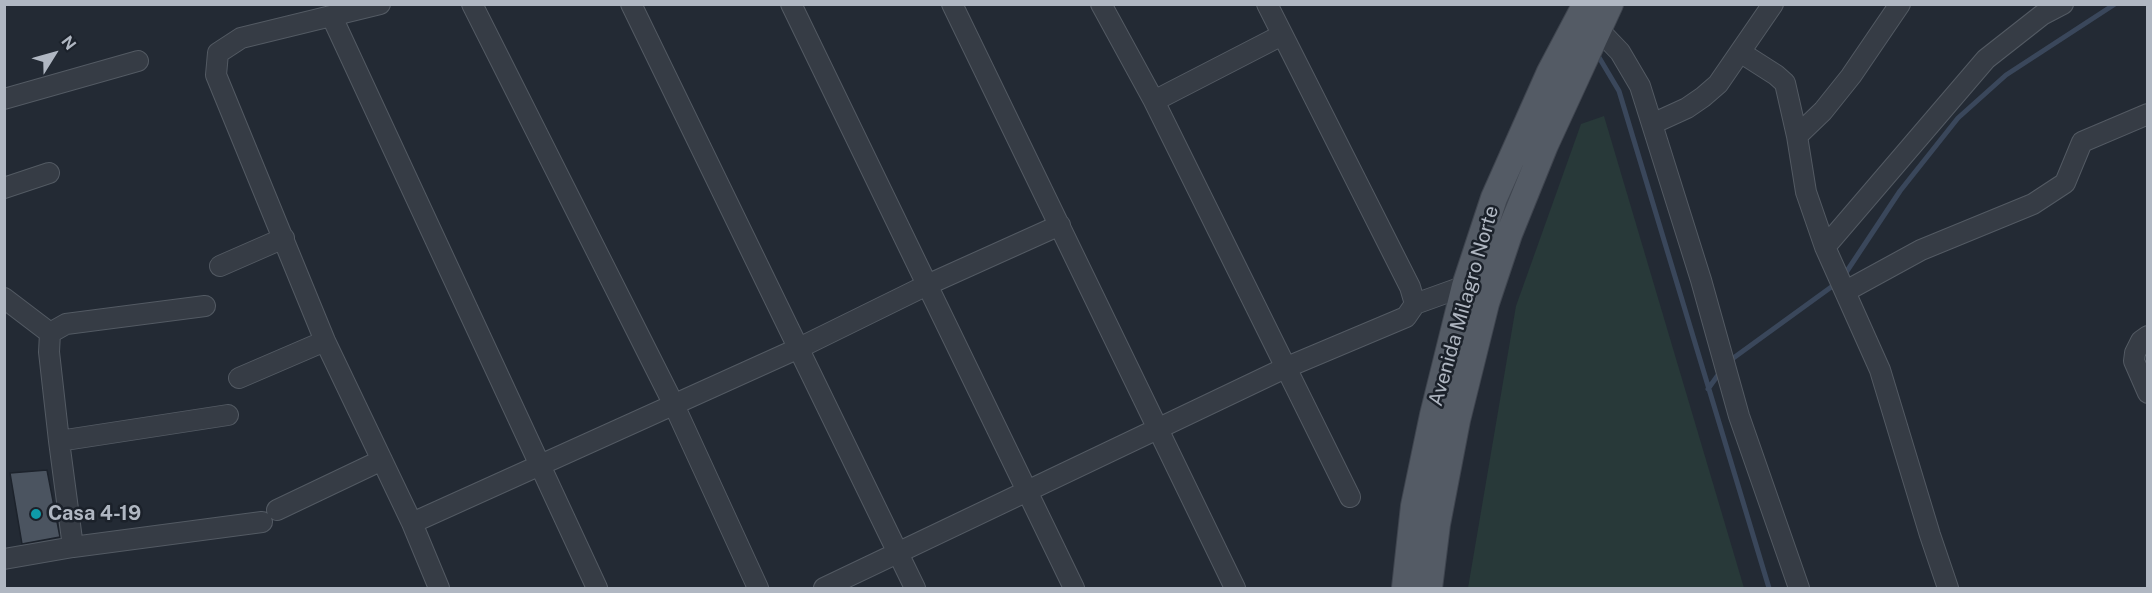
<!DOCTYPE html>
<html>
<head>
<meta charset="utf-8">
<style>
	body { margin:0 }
	#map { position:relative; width:2152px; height:593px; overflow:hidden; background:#232a34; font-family:"Public Sans",sans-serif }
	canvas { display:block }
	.frame { position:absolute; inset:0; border:6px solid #b0b7c2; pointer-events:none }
	.north { position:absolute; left:24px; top:24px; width:60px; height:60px; -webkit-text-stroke:4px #1b212a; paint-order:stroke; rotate:53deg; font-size:16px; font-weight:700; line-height:24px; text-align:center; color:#b0b7c2 }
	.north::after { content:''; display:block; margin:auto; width:21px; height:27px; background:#b0b7c2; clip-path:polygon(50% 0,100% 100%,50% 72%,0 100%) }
</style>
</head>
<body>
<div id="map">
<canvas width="2152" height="593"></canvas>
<div class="frame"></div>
<div class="north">N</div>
</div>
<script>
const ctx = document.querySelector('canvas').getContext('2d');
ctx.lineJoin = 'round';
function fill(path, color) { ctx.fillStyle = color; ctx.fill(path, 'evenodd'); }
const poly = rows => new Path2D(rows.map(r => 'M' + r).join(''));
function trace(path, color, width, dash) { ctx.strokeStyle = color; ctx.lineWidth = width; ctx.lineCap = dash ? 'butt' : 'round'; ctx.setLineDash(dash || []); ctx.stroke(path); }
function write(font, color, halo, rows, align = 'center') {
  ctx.font = font + ' "Public Sans",sans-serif'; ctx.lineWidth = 5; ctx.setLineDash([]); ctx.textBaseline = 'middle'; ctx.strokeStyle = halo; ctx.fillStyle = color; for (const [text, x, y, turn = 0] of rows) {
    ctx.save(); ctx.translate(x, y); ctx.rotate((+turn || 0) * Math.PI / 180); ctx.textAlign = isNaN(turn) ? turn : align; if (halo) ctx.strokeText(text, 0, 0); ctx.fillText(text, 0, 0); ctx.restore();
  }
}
const green = poly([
	[1604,116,1744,588,1468,588,1516,306,1581,124]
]);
const stream = poly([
	[1597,54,1619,91,1769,588],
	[1845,274,1900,191,1958,118,2006,75,2115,4],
	[1732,359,1834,285],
	[1708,389,1718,375]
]);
const building = poly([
	[47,470,60,537,22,544,10,473,47,470]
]);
const minor = poly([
	[380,4,241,38,218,53,216,75,325,341,412,523,439,588],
	[472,4,674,405,758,588],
	[631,4,915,588],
	[791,4,1074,588],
	[952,4,1235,588],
	[1101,4,1154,101,1350,497],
	[1267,4,1410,287,1415,304],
	[332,17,597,588],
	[1598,29,1620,52,1640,86,1701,280,1739,416,1799,588],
	[1740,52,1776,75,1785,83,1797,136,1806,192,1825,247,1880,370,1930,535,1948,588],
	[4,99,138,61],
	[1154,101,1282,35],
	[1652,124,1687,108,1703,97,1718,84,1773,4],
	[1797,136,1823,111,1851,76,1900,4],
	[4,188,49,173],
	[1825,247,1986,59,2042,15,2063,4],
	[220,266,284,238],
	[1846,291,1921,250,2033,204,2065,183,2082,142,2148,114],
	[4,298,50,333,66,324,205,306],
	[50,333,49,352,59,441,73,547],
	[2148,336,2141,341,2135,353,2134,361,2148,393],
	[239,378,325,341],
	[59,441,228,415],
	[277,510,382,460],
	[412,523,799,348,927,285,1060,225],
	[4,559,73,547,262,522],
	[824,588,1285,368,1406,317,1415,304,1465,286]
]);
const major = poly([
	[1405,588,1414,506,1433,415,1465,286,1494,198,1550,72,1586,4],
	[1429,588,1437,524,1457,420,1486,303,1509,234,1545,145,1610,4]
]);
const markers = [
	[36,514,6,"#0f9aa8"]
];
const streetNames = [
	["Avenida Milagro Norte",1464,306,-74]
];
const poiNames = [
	["Casa 4-19",48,514]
];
fill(green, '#283939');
trace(stream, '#3a475b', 5);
fill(building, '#4b5460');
trace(building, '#1d232c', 1.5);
trace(minor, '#535a63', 22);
trace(major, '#3f454f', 28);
trace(minor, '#363c45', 20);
trace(major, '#545b65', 26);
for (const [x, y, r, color] of markers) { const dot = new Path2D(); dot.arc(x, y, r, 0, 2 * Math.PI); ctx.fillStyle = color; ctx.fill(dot); trace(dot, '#1b212a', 2); }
write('20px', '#b0b7c2', '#1b212a', streetNames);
write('bold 20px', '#b0b7c2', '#1b212a', poiNames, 'left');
</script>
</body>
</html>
